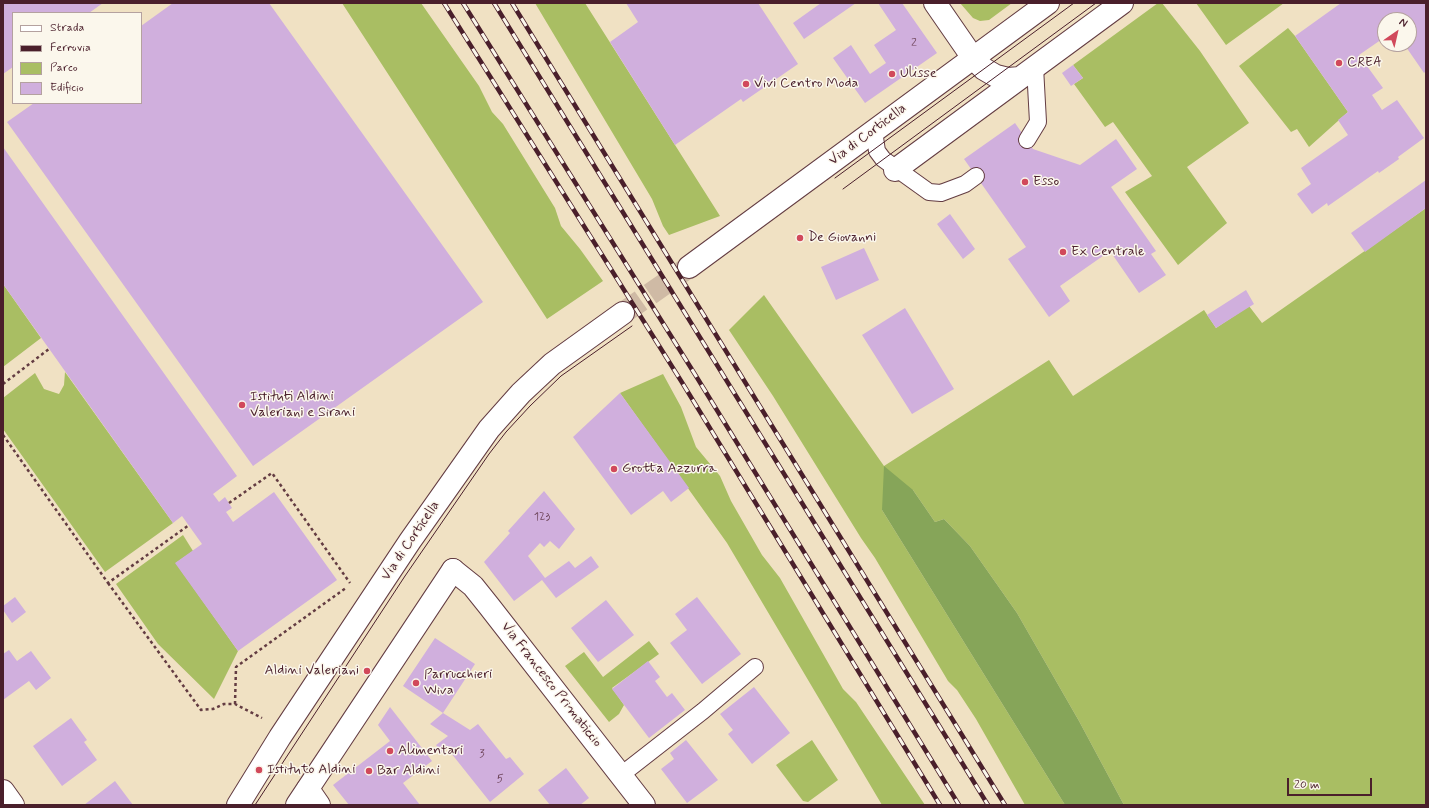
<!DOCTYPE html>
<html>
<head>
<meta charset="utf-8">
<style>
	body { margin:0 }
	#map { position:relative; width:1429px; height:808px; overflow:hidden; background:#f0e1c3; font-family:Mynerve,sans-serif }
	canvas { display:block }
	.frame { position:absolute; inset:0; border:4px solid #4a1f2b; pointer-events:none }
	.legend { position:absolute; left:12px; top:12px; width:130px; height:92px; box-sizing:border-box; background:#fbf7ec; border:1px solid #b4a19f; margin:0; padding:5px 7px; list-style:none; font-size:12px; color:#4a1f2b }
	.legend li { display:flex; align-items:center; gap:8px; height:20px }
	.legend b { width:20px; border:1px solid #b4a19f }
	.north { position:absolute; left:1377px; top:12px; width:40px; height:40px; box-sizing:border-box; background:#fbf7ec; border:1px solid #b4a19f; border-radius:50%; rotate:34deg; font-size:11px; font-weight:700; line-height:16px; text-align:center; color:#4a1f2b }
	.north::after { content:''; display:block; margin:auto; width:14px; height:18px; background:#d1495b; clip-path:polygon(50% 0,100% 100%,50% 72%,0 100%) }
	.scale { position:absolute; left:1287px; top:778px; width:85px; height:18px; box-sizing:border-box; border:2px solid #4a1f2b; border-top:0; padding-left:5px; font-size:12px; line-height:14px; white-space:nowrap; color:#4a1f2b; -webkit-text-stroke:3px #fbf7ec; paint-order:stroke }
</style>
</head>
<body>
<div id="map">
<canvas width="1429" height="808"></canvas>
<div class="frame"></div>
<ul class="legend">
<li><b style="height:5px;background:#fff"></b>Strada</li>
<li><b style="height:5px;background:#4a1f2b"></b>Ferrovia</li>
<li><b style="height:11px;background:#a9be63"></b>Parco</li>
<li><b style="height:11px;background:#d0afdd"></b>Edificio</li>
</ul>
<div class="north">N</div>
<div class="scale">20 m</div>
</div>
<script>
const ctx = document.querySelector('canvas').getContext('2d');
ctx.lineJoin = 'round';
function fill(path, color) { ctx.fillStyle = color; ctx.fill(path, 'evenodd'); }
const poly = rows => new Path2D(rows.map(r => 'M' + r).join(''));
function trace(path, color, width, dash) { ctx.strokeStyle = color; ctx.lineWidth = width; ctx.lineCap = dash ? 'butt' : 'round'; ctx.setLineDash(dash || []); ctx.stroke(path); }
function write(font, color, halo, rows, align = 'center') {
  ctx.font = font + ' Mynerve,sans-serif'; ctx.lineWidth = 3; ctx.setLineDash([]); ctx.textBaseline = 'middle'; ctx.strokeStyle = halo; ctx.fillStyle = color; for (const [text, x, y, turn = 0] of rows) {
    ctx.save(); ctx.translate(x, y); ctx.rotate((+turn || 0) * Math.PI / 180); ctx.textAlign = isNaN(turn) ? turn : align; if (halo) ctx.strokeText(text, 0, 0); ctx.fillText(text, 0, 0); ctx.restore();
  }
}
const green = poly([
	[342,3,421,3,479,86,492,112,503,124,555,208,561,226,580,249,603,281,547,319],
	[535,3,585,3,720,216,669,235,663,226,652,199],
	[960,3,1012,3,989,20,980,21,973,18],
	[1158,3,1162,3,1200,51,1249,123,1187,167,1227,223,1178,265,1125,192,1152,176,1113,122,1105,127,1074,84,1083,78,1073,65],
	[1196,3,1284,3,1226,45],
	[1288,28,1295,36,1348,112,1309,147,1297,129,1291,132,1239,66],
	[1426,208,1426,805,1124,805,1079,721,1017,613,970,546,944,519,935,522,913,490,882,510,1065,805,1025,805,976,719,957,690,948,681,875,558,861,538,773,396,729,330,764,295,884,466,1049,360,1073,396,1204,310,1216,328,1249,306,1262,323],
	[3,284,41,338,3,367],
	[65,372,173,523,105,572,3,429,3,398,35,373,44,389,59,394,64,385],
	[663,374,681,407,696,447,720,476,731,501,762,555,780,578,843,689,856,702,925,805,882,805,727,543,620,393],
	[183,535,193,551,176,563,238,651,214,699,158,644,116,584],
	[649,641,659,654,612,688,624,705,619,714,609,722,565,666,584,652,603,677],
	[812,740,838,780,808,802,803,801,776,765]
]);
const forest = poly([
	[884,466,913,490,935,522,944,519,970,546,1017,613,1079,721,1124,805,1065,805,882,510]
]);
const building = poly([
	[3,3,103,3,89,13,13,13,13,67,3,74],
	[173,3,269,3,483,302,253,466,7,122,34,103,141,103,141,26],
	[626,3,758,3,798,64,743,102,741,99,675,145,610,42,638,22],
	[821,3,856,3,804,39,793,23],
	[878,3,902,3,937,53,865,103,833,58,851,45,870,74,886,63,874,45,896,30],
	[1341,3,1426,3,1426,71,1424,73,1404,44,1409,44,1409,20,1385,20,1385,37,1359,55,1383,88,1372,95,1382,110,1397,100,1424,138,1398,157,1399,159,1379,173,1378,171,1328,206,1327,203,1312,214,1297,194,1311,184,1301,168,1348,135,1338,120,1348,112,1295,36],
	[1073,65,1083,78,1071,86,1062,73],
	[1015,123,1033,149,1080,165,1116,139,1137,169,1111,187,1156,251,1151,254,1166,275,1139,293,1110,251,1060,286,1070,301,1049,317,1008,259,1026,247,964,159],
	[3,147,237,476,213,494,219,502,225,497,232,508,226,512,233,522,274,492,337,580,238,651,175,563,202,544,182,516,173,523,3,284],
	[1426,180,1426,208,1365,252,1351,233],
	[950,214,975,249,963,259,937,224],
	[864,248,879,280,836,300,821,267],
	[1246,290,1254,304,1216,328,1207,315],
	[905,308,954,389,912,414,862,335],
	[620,393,689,488,671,502,663,491,631,515,573,437],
	[544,491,575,529,559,549,550,541,544,547,540,543,528,556,545,578,569,561,575,568,591,556,599,567,556,598,542,580,514,601,484,562,510,533,508,531],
	[15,597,26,612,12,623,3,610,3,606],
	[697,597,741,654,702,684,670,643,687,630,675,614],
	[606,600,634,635,598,662,571,628],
	[435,638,475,664,443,713,470,730,478,724,506,759,510,757,524,774,490,802,447,748,442,753,436,745,448,736,430,724,443,713,403,686],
	[9,650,17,661,31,651,51,678,36,690,29,681,3,700,3,654],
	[648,661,660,677,655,681,667,697,672,693,685,710,649,738,612,689],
	[754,687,790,733,752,764,728,734,733,730,720,714],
	[390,707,432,761,403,783,420,805,349,805,333,785,390,741,378,725],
	[71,718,87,740,84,742,97,760,62,786,33,746],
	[686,740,718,780,687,803,661,769,674,759,670,753],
	[566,768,589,798,580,805,550,805,538,790],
	[115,781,133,805,84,805]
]);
const secondaryTunnel = poly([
	[623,313,689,267]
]);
const path = poly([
	[3,384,49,349],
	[3,435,108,583,189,525],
	[229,503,272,473,350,583],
	[108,583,201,710,213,709,224,704,235,704,262,718],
	[235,704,236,667,346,588]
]);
const lane = poly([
	[874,131,877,151,883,159,929,192,941,193,965,184,976,176],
	[1027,140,1038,122,1035,67],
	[621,775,703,711,755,667]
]);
const street = poly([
	[935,3,973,58],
	[453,570,473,586,489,606,644,805],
	[308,789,319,805],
	[3,791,13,805]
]);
const secondary = poly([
	[973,58,984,69,996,76,1008,79,1020,78],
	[895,170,1122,3],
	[689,267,1048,3],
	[238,805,280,737,410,541,489,429,521,393,552,364,623,313],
	[297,805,453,570]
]);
const tram = poly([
	[835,178,1074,3],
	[843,189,1096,3],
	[255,805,405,576,489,454,506,432,530,406,561,376,632,326]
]);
const rail = poly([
	[444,3,683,384,940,805],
	[463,3,696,376,959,805],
	[494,3,988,805],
	[512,3,1005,805]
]);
const markers = [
	[1339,63,4,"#d1495b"],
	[892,74,4,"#d1495b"],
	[746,84,4,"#d1495b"],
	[1025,182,4,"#d1495b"],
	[800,238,4,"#d1495b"],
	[1063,252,4,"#d1495b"],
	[242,405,4,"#d1495b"],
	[614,469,4,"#d1495b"],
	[367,671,4,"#d1495b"],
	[416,683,4,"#d1495b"],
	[390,751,4,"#d1495b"],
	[259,770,4,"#d1495b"],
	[369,771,4,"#d1495b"]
];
const numberNames = [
	["2",914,43],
	["123",542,517],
	["3",482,754],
	["5",500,779]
];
const poiNames = [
	["CREA",1347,63],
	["Ulisse",900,74],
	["Vivi Centro Moda",754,84],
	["Esso",1033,182],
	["De Giovanni",808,238],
	["Ex Centrale",1071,252],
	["Istituti Aldini",250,397],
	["Valeriani e Sirani",250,413],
	["Grotta Azzurra",622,469],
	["Aldini Valeriani",359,671,"right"],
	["Parrucchieri",424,675],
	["Wiva",424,691],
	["Alimentari",398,751],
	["Istituto Aldini",267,770],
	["Bar Aldini",377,771]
];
const streetNames = [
	["Via di Corticella",868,135,-37],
	["Via di Corticella",411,541,-56],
	["Via Francesco Primaticcio",551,685,52]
];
fill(green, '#a9be63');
fill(forest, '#86a559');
fill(building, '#d0afdd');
trace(secondaryTunnel, '#cfbaa5', 22, [22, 11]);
trace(lane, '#633c42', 18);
trace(street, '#633c42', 24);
trace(secondary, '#633c42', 24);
trace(path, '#633c42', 2.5, [3, 3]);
trace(lane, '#fff', 16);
trace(street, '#fff', 22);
trace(secondary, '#fff', 22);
trace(tram, '#4a1f2b', 1);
trace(rail, '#4a1f2b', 4.5);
trace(rail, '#fbf7ec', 3, [9]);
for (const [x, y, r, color] of markers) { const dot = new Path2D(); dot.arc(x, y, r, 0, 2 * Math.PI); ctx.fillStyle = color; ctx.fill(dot); trace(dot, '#fbf7ec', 1.5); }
write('12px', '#6c4358', null, numberNames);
write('14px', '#4a1f2b', '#fbf7ec', poiNames, 'left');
write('14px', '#4a1f2b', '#fbf7ec', streetNames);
</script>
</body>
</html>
